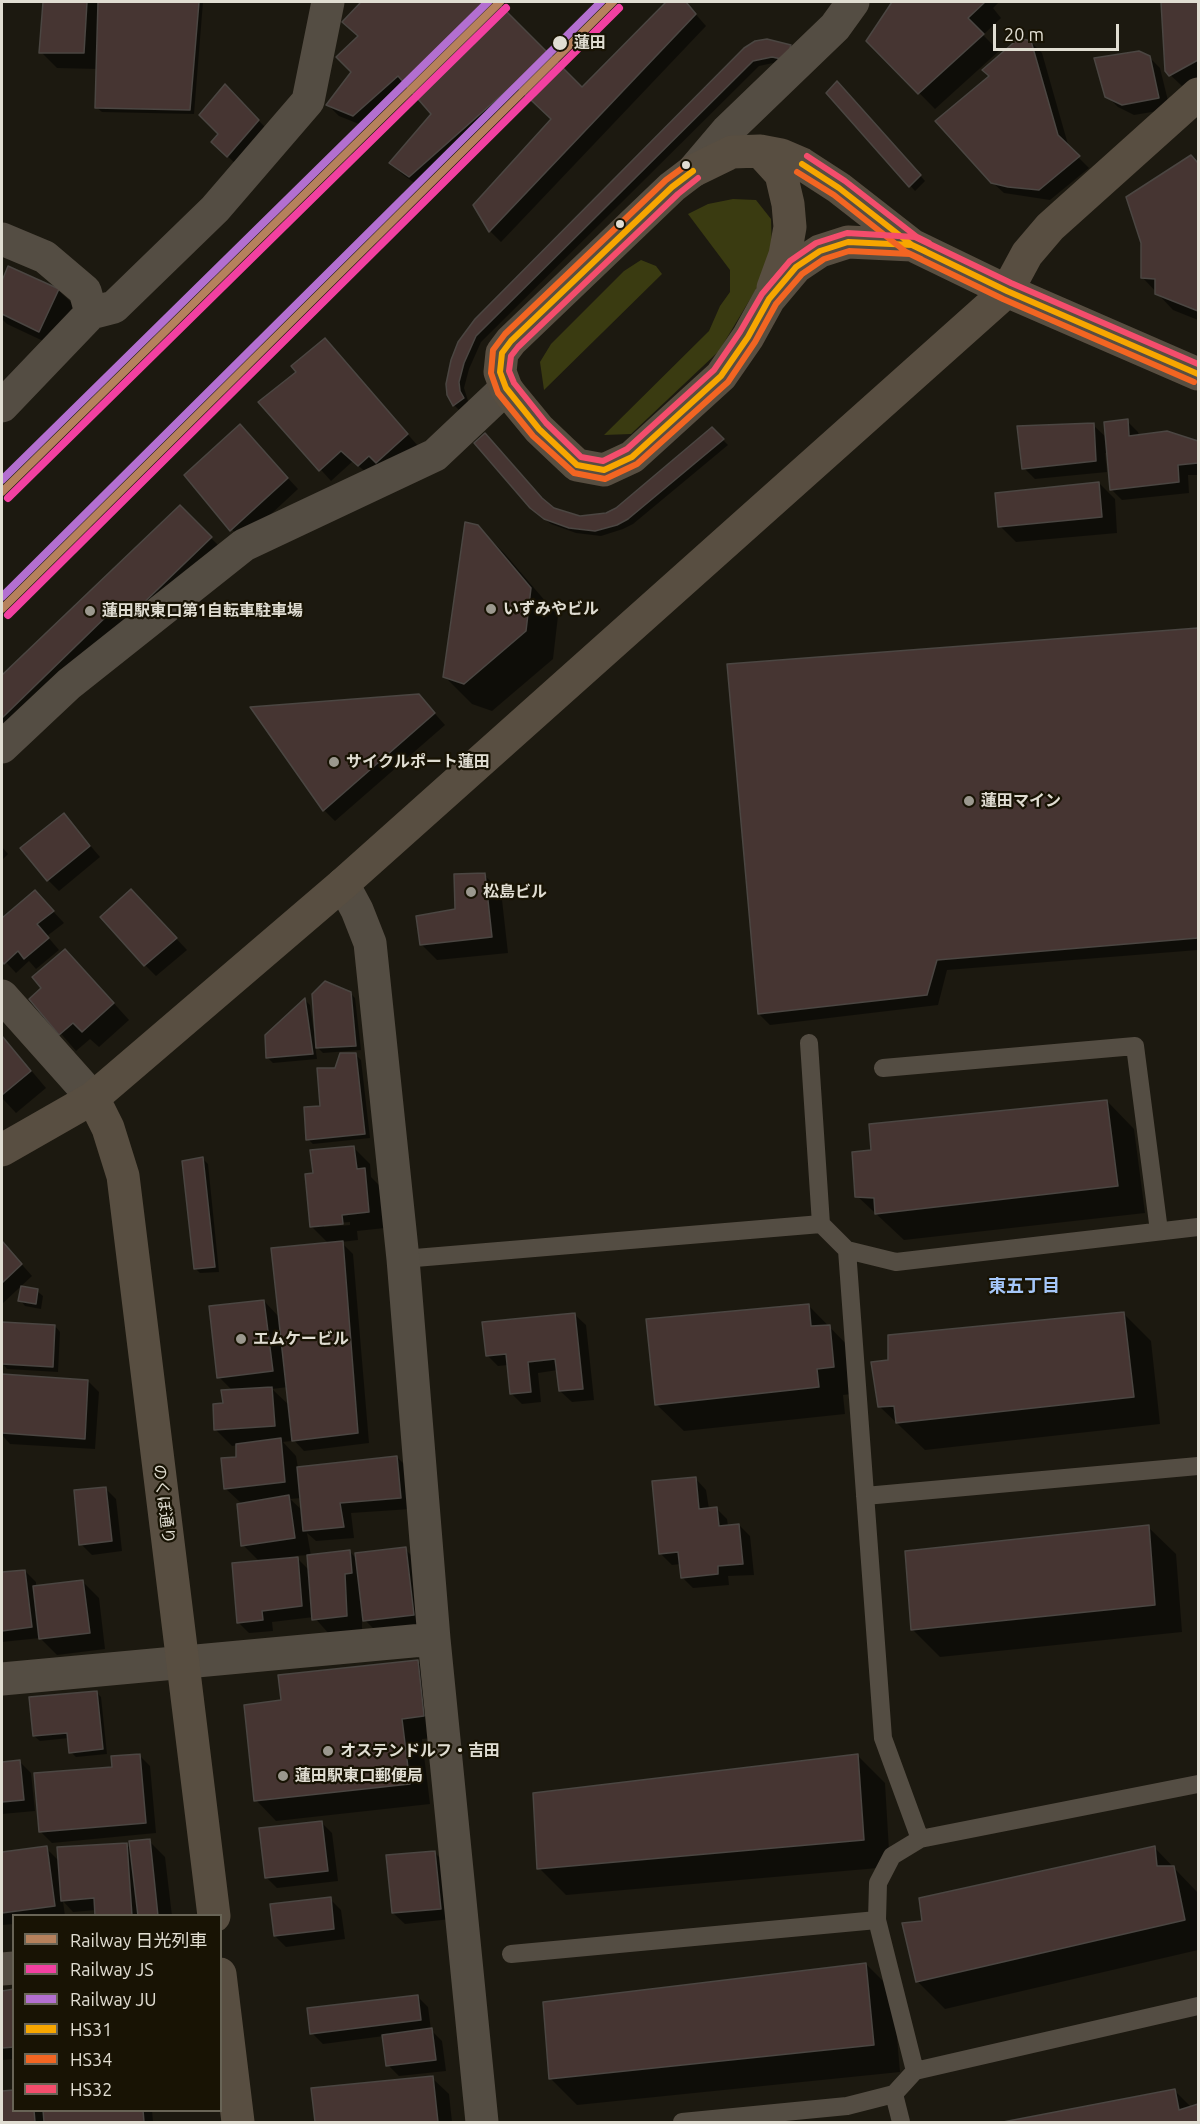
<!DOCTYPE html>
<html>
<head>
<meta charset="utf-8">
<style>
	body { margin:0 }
	#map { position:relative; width:1200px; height:2124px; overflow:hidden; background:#1c1910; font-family:Ubuntu,"Noto Sans JP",sans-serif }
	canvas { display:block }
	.frame { position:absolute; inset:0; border:3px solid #e0ddd2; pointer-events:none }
	.legend { position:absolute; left:12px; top:1914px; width:210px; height:198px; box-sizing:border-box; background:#181304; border:2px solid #686456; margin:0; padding:8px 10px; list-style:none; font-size:18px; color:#e0ddd2 }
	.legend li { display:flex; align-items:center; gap:12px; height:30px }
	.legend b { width:30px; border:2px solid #686456 }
	.scale { position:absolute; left:993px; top:24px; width:126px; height:27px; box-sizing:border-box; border:3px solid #e0ddd2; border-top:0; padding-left:8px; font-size:18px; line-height:21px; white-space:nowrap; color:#e0ddd2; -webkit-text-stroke:4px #181304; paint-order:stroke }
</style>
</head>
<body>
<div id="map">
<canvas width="1200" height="2124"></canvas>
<div class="frame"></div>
<ul class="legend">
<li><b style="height:8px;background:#b6815c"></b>Railway 日光列車</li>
<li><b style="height:8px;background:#f240a1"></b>Railway JS</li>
<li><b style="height:8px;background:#b36fd0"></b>Railway JU</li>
<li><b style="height:8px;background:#f7a600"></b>HS31</li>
<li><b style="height:8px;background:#f26522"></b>HS34</li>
<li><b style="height:8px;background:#f44d6c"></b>HS32</li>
</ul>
<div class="scale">20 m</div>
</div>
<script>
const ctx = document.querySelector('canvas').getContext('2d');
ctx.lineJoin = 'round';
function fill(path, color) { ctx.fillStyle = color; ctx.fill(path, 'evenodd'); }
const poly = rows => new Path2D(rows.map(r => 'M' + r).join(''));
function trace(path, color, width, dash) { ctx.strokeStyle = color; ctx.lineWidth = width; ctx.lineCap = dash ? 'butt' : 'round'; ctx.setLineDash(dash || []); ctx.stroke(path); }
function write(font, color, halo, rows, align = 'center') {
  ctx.font = font + ' Ubuntu,"Noto Sans JP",sans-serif'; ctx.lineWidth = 4.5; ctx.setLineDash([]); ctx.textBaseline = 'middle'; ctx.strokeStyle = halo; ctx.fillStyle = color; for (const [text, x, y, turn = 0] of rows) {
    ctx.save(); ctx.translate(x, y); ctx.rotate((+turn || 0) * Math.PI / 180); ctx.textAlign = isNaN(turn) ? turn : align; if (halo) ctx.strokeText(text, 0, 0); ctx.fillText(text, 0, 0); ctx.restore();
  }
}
const green = poly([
	[733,199,756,200,771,219,772,252,761,281,719,351,631,434,604,435,709,331,720,306,730,292,730,270,688,214,708,204],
	[641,260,656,266,662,274,544,390,540,362,551,344,624,271]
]);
const shadow = poly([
	[44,2,203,2,194,114,102,112,96,107,98,69,57,68,41,52],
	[364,2,495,2,582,89,669,2,685,2,706,26,501,242,490,231,553,119,526,94,420,187,402,174,391,163,433,114,409,87,364,126,339,116,328,105,353,72,359,36,344,22],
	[894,2,999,2,993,8,1001,18,983,35,999,51,935,109,868,41],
	[1163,2,1198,2,1198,77,1182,86,1166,71],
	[1031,42,1042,53,1069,148,1089,168,1050,200,1004,193,992,182],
	[791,46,796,51,778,62,759,66,481,342,469,369,464,388,469,404,459,410,454,405,459,342,745,49],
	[1149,57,1160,68,1170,109,1134,115,1118,107,1107,96],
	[225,87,275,137,244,172,213,142,220,134],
	[842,89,925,181,915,191,828,93],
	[1191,156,1198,164,1198,320,1173,310,1143,278],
	[9,268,58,290,75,306,56,347,7,324,2,319,2,284],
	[335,351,418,446,370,476,353,461,331,481,260,402,298,372],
	[1127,421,1138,432,1139,436,1167,432,1198,443,1198,475,1188,475,1189,493,1122,500,1111,489,1108,453,1105,453,1107,472,1035,479,1024,468,1093,425,1107,438],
	[712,429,728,445,633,524,623,529,601,536,576,533,551,524,537,513,544,501,553,509,580,518,606,514,616,509],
	[250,437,298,489,242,541,186,475],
	[1099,483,1115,499,1117,533,1016,542,1000,526],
	[180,507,232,559,2,759,2,677],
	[477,526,505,554,558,616,553,659,492,711,472,704,445,677],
	[1198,629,1198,950,947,970,938,1005,770,1025,759,1014,728,665],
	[429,707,445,725,335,821,324,810],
	[64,815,100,857,59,891,48,880],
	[2,847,8,854,2,860],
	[484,875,501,891,508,953,437,960,421,944,457,911],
	[35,892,64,923,47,936,59,950,36,969,29,961,16,973,2,958,2,920],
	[142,902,187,950,156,976,145,965],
	[81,967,129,1020,99,1047,90,1039,76,1051,31,999],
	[350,993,355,998,361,1050,323,1053,315,1045,317,1059,273,1063,267,1057,305,1000,310,1005,314,1032,316,1032],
	[2,1036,46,1088,16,1113,2,1098],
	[355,1054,361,1060,370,1138,313,1144,308,1139,336,1070],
	[1107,1101,1134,1129,1145,1213,904,1240,857,1196],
	[354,1148,370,1164,371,1177,380,1186,385,1228,357,1231,358,1240,341,1242,353,1254,369,1443,304,1451,291,1437,291,1441,283,1442,296,1456,298,1468,397,1457,408,1468,411,1509,351,1513,354,1538,316,1541,307,1533,311,1556,350,1552,358,1560,405,1549,416,1560,424,1626,376,1631,362,1617,362,1632,330,1635,314,1617,272,1622,273,1631,249,1633,238,1622,260,1562,243,1545,242,1504,225,1488,238,1459,238,1445,232,1446,216,1430,224,1404,232,1390,219,1377,264,1301,280,1318,329,1244,312,1227,315,1175],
	[350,1222,350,1225,324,1227,324,1224],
	[288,1387,290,1406,272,1389],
	[301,1498,303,1511,290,1499],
	[308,1555,310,1571,295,1556],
	[203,1159,208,1164,219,1272,200,1273,195,1268],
	[2,1242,32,1276,2,1304],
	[37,1291,43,1296,41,1309,25,1306,20,1300],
	[809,1306,856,1354,860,1393,843,1395,845,1414,684,1431,656,1404],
	[574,1314,586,1325,594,1400,572,1402,560,1391,558,1370,538,1373,541,1402,522,1404,511,1393,508,1365,498,1366,487,1355],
	[1124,1314,1151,1341,1160,1424,925,1450,879,1406],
	[4,1323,55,1326,60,1332,58,1372,7,1369,2,1363],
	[3,1375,88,1381,99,1392,95,1449,10,1444,2,1435],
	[695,1478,706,1490,709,1509,716,1508,727,1519,728,1526,739,1525,750,1536,754,1575,728,1576,729,1585,693,1588,682,1577,681,1564,672,1565,661,1554],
	[105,1488,116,1499,122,1551,92,1555,81,1544],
	[1148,1527,1176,1554,1182,1632,940,1657,913,1630],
	[25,1571,36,1582,36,1587,83,1582,99,1598,105,1649,57,1655,40,1638,2,1642,2,1574],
	[418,1662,438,1683,444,1737,422,1739,430,1804,276,1821,256,1800,283,1702],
	[96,1692,101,1697,107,1754,76,1757,71,1752,69,1738,40,1741,34,1736],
	[139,1755,150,1766,156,1833,52,1843,41,1832],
	[858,1756,885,1783,890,1867,566,1895,539,1868],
	[20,1762,31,1773,35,1811,2,1814,2,1763],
	[321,1822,332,1833,338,1881,277,1888,266,1877],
	[149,1841,165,1857,172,1916,96,1916,96,1910,73,1912,63,1901,65,1916,14,1916,14,1924,2,1925,2,1854,46,1848,59,1861,126,1844,132,1850],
	[1155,1848,1198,1893,1198,1950,945,2009,917,1981],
	[435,1853,446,1864,451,1919,405,1924,393,1913],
	[330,1899,341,1910,345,1939,286,1947,275,1936],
	[866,1964,893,1991,900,2072,577,2105,550,2078],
	[14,1991,14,2059,2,2060,2,1992],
	[417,1996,428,2007,431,2030,442,2041,446,2071,399,2076,388,2065,384,2036,323,2044,312,2033],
	[432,2078,449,2094,452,2122,316,2122,313,2089],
	[1175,2091,1192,2108,1198,2106,1198,2122,1011,2122],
	[14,2092,14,2110,152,2110,153,2122,2,2122,2,2093]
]);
const building = poly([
	[43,2,87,2,84,53,39,53,43,2],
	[98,2,199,2,190,110,95,108,98,2],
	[361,2,497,2,582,87,666,2,686,2,696,14,489,232,473,205,551,119,514,84,409,177,389,163,431,114,398,76,353,116,326,105,351,72,336,57,358,36,342,22,361,2],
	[892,2,985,2,968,18,984,34,918,94,866,41,892,2],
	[1161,2,1198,2,1198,60,1169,76,1165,71,1161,2],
	[1019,38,1031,41,1058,135,1080,156,1039,190,1008,187,991,183,935,121,989,76,982,70,1019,38],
	[767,39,791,45,786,60,772,57,753,61,476,336,464,363,459,382,460,391,464,398,453,406,447,395,446,384,451,360,458,342,475,319,744,48,755,41,767,39],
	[1139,51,1150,56,1159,98,1122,105,1105,97,1094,58,1139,51],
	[837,81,921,175,909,187,826,93,837,81],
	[225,84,259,120,227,157,211,142,218,134,199,115,225,84],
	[1191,155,1198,163,1198,311,1155,294,1155,279,1141,278,1141,243,1126,197,1191,155],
	[8,266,59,289,39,332,2,314,2,281,8,266],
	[325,338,408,434,376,463,369,456,358,466,341,451,319,471,258,402,296,372,291,366,325,338],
	[1128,419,1129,436,1167,431,1198,441,1198,463,1178,465,1179,482,1110,490,1104,422,1128,419],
	[1094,423,1096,461,1022,469,1017,426,1094,423],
	[240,424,288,478,230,531,184,475,240,424],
	[712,427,724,439,628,519,617,525,595,531,569,528,544,519,530,508,474,443,485,433,542,498,554,508,580,516,606,513,616,508,712,427],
	[1099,482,1102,517,998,527,995,493,1099,482],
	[180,505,212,537,130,616,117,606,2,718,2,675,180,505],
	[465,522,478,525,531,588,526,631,464,684,443,677,465,522],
	[1198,628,1198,938,937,960,927,995,758,1014,727,664,1198,628],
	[419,694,435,713,323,811,250,707,419,694],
	[64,813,90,846,47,881,20,848,64,813],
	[485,873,492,937,420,945,416,916,455,909,454,874,485,873],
	[131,889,177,938,144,966,100,917,131,889],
	[35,890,54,911,37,924,49,938,24,959,18,951,4,964,2,961,2,918,35,890],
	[65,949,114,1003,82,1032,73,1023,59,1035,29,999,41,988,32,977,65,949],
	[325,981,351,992,356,1046,316,1048,312,994,325,981],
	[305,998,313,1054,266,1058,265,1035,305,998],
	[2,1036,31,1071,2,1095,2,1036],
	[340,1053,356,1053,365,1134,306,1140,304,1107,320,1106,317,1068,335,1068,340,1053],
	[1107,1100,1118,1186,875,1214,874,1198,855,1197,852,1152,871,1150,869,1124,1107,1100],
	[354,1146,357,1169,365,1168,369,1212,342,1215,343,1224,310,1227,305,1174,313,1173,310,1150,354,1146],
	[203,1157,215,1267,194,1269,182,1161,203,1157],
	[2,1241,22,1264,2,1283,2,1241],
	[343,1241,358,1433,292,1441,271,1248,343,1241],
	[21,1286,38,1289,36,1304,18,1301,21,1286],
	[264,1300,273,1371,217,1378,209,1306,264,1300],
	[809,1304,811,1326,830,1325,834,1367,817,1369,819,1387,655,1405,646,1319,809,1304],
	[1124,1312,1134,1397,896,1423,894,1406,878,1407,871,1362,888,1360,888,1335,1124,1312],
	[575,1313,583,1389,559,1391,555,1359,528,1362,531,1392,510,1394,506,1354,486,1356,482,1322,575,1313],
	[2,1322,55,1325,53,1367,2,1364,2,1322],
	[2,1374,88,1380,85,1439,2,1433,2,1374],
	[272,1387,275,1426,214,1430,213,1404,223,1403,221,1390,272,1387],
	[281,1438,285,1482,224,1489,221,1458,236,1457,236,1444,281,1438],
	[397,1456,401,1498,340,1503,344,1527,303,1531,297,1467,397,1456],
	[696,1477,699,1509,717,1507,719,1526,739,1524,743,1564,718,1566,718,1574,681,1578,678,1552,659,1554,652,1481,696,1477],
	[106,1487,112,1541,79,1545,74,1490,106,1487],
	[289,1495,295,1538,241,1546,237,1504,289,1495],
	[1149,1525,1155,1605,911,1630,905,1551,1149,1525],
	[406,1547,414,1615,363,1621,355,1553,406,1547],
	[350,1550,352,1573,345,1574,347,1616,312,1620,307,1555,350,1550],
	[298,1557,302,1606,262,1611,263,1620,237,1623,232,1563,298,1557],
	[25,1570,32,1627,2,1631,2,1572,25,1570],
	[83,1580,90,1633,39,1639,33,1586,83,1580],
	[418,1660,424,1716,402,1719,410,1784,254,1801,244,1705,281,1700,278,1675,418,1660],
	[97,1691,103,1749,69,1753,67,1733,33,1736,29,1697,97,1691],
	[140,1754,146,1823,39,1832,34,1773,112,1767,111,1756,140,1754],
	[858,1754,864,1840,537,1869,533,1793,858,1754],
	[20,1760,24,1800,2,1802,2,1762,20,1760],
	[322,1821,328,1871,265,1878,259,1828,322,1821],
	[150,1839,158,1916,138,1916,129,1841,150,1839],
	[127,1843,132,1916,95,1916,94,1898,61,1901,57,1847,127,1843],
	[47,1846,55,1906,2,1913,2,1852,47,1846],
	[1155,1846,1157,1866,1174,1866,1185,1920,916,1982,902,1923,922,1921,919,1898,1155,1846],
	[435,1851,441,1909,392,1913,386,1855,435,1851],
	[331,1897,334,1929,274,1936,270,1904,331,1897],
	[866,1963,874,2045,549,2079,543,2002,866,1963],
	[14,1989,14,2047,2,2048,2,1991,14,1989],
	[418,1995,421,2020,310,2034,307,2008,418,1995],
	[432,2028,436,2060,386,2066,382,2035,432,2028],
	[433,2076,438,2122,315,2122,311,2088,433,2076],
	[1175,2089,1179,2110,1198,2104,1198,2122,1003,2122,1175,2089],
	[14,2090,14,2110,34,2110,35,2122,2,2122,2,2091,14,2090],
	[43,2110,143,2110,144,2122,44,2122,43,2110]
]);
const lane = poly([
	[809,1043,821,1224,847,1250,883,1738,920,1839],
	[883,1068,1135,1046,1159,1231],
	[847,1250,896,1262,1198,1227],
	[403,1259,821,1224],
	[865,1496,1198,1466],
	[511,1954,877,1920],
	[915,2071,877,1920,878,1883,892,1856,920,1839,1198,1784],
	[894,2094,901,2122],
	[682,2122,847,2106,894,2094,915,2071,1198,2006]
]);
const street = poly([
	[693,171,727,131,835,27,853,2],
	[2,239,45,257,85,291,91,313],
	[2,406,91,313,114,307,215,209,308,101,328,2],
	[2,747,69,684,244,545,435,455,506,388],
	[343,884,357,910,370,943,403,1259,434,1639,482,2122],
	[2,996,93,1098],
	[2,1679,434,1639],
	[2,1969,14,1968]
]);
const secondary = poly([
	[760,151,781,174,788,204,790,227,785,255,773,288],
	[912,245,848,242,820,251,796,267,769,299,748,337,721,376,632,457,604,470,577,465,560,449,539,429,511,395,506,388,500,372,502,353,511,341,672,187,693,171,732,152,760,151,781,155,802,164,839,188,912,245,1007,291,1198,374],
	[93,1098,108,1128,123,1176,214,1916],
	[2,1150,93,1098,343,884,1007,291,1027,254,1050,227,1198,94],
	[220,1974,238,2122]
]);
const bus1 = poly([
	[802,164,839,188,912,245,925,251],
	[693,171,672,187,511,341,502,353,500,372,506,388,539,429,577,465,604,470,632,457,721,376,748,337,769,299,796,267,820,251,848,242,912,245,1007,291,1198,374]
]);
const bus2 = poly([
	[688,164,666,180,505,334,493,350,491,373,498,393,533,436,574,473,605,479,637,464,728,382,755,342,776,304,802,274,824,259,849,251,910,254,1003,299,1194,382],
	[797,172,834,195,906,252,921,259]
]);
const bus3 = poly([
	[807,156,845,181,917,237,929,243],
	[698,178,678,194,518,347,511,356,509,371,514,383,546,423,581,457,603,461,627,449,714,370,740,332,762,294,790,261,816,243,847,233,915,237,1011,283,1198,364]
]);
const rail1 = poly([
	[2,492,500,2],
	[2,609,613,2]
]);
const rail2 = poly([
	[8,498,506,8],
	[8,615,619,8]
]);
const rail3 = poly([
	[2,480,488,2],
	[2,597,601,2]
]);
const markers = [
	[560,43,8,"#e0ddd2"],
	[686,165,5,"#e0ddd2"],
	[620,224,5,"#e0ddd2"],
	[491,609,6,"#9b988e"],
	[90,611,6,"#9b988e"],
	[334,762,6,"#9b988e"],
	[969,801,6,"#9b988e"],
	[471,892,6,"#9b988e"],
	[241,1339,6,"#9b988e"],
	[328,1751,6,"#9b988e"],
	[283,1776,6,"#9b988e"]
];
const stopNames = [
	["蓮田",574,43]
];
const poiNames = [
	["いずみやビル",503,609],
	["蓮田駅東口第1自転車駐車場",102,611],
	["サイクルポート蓮田",346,762],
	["蓮田マイン",981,801],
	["松島ビル",483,892],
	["エムケービル",253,1339],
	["オステンドルフ・吉田",340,1751],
	["蓮田駅東口郵便局",295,1776]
];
const streetNames = [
	["のくぼ通り",164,1504,83]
];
const neighbourhoodNames = [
	["東五丁目",1024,1286]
];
fill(green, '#3a3b11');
fill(shadow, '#0007');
fill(building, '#463532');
trace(building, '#4b4642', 1.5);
trace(lane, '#544d43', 18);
trace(street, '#544d43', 33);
trace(secondary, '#584e41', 33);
trace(bus1, '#f7a600', 6);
trace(bus2, '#f26522', 6);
trace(bus3, '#f44d6c', 6);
trace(rail1, '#b6815c', 8);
trace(rail2, '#f240a1', 8);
trace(rail3, '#b36fd0', 8);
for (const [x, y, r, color] of markers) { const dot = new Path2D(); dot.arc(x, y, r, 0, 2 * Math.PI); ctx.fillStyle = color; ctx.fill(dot); trace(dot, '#181304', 2); }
write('bold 16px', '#e0ddd2', '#181304', stopNames, 'left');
write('bold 16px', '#e0ddd2', '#181304', poiNames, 'left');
write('16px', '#e0ddd2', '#181304', streetNames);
write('bold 18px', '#a6c7fa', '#181304', neighbourhoodNames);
</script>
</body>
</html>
